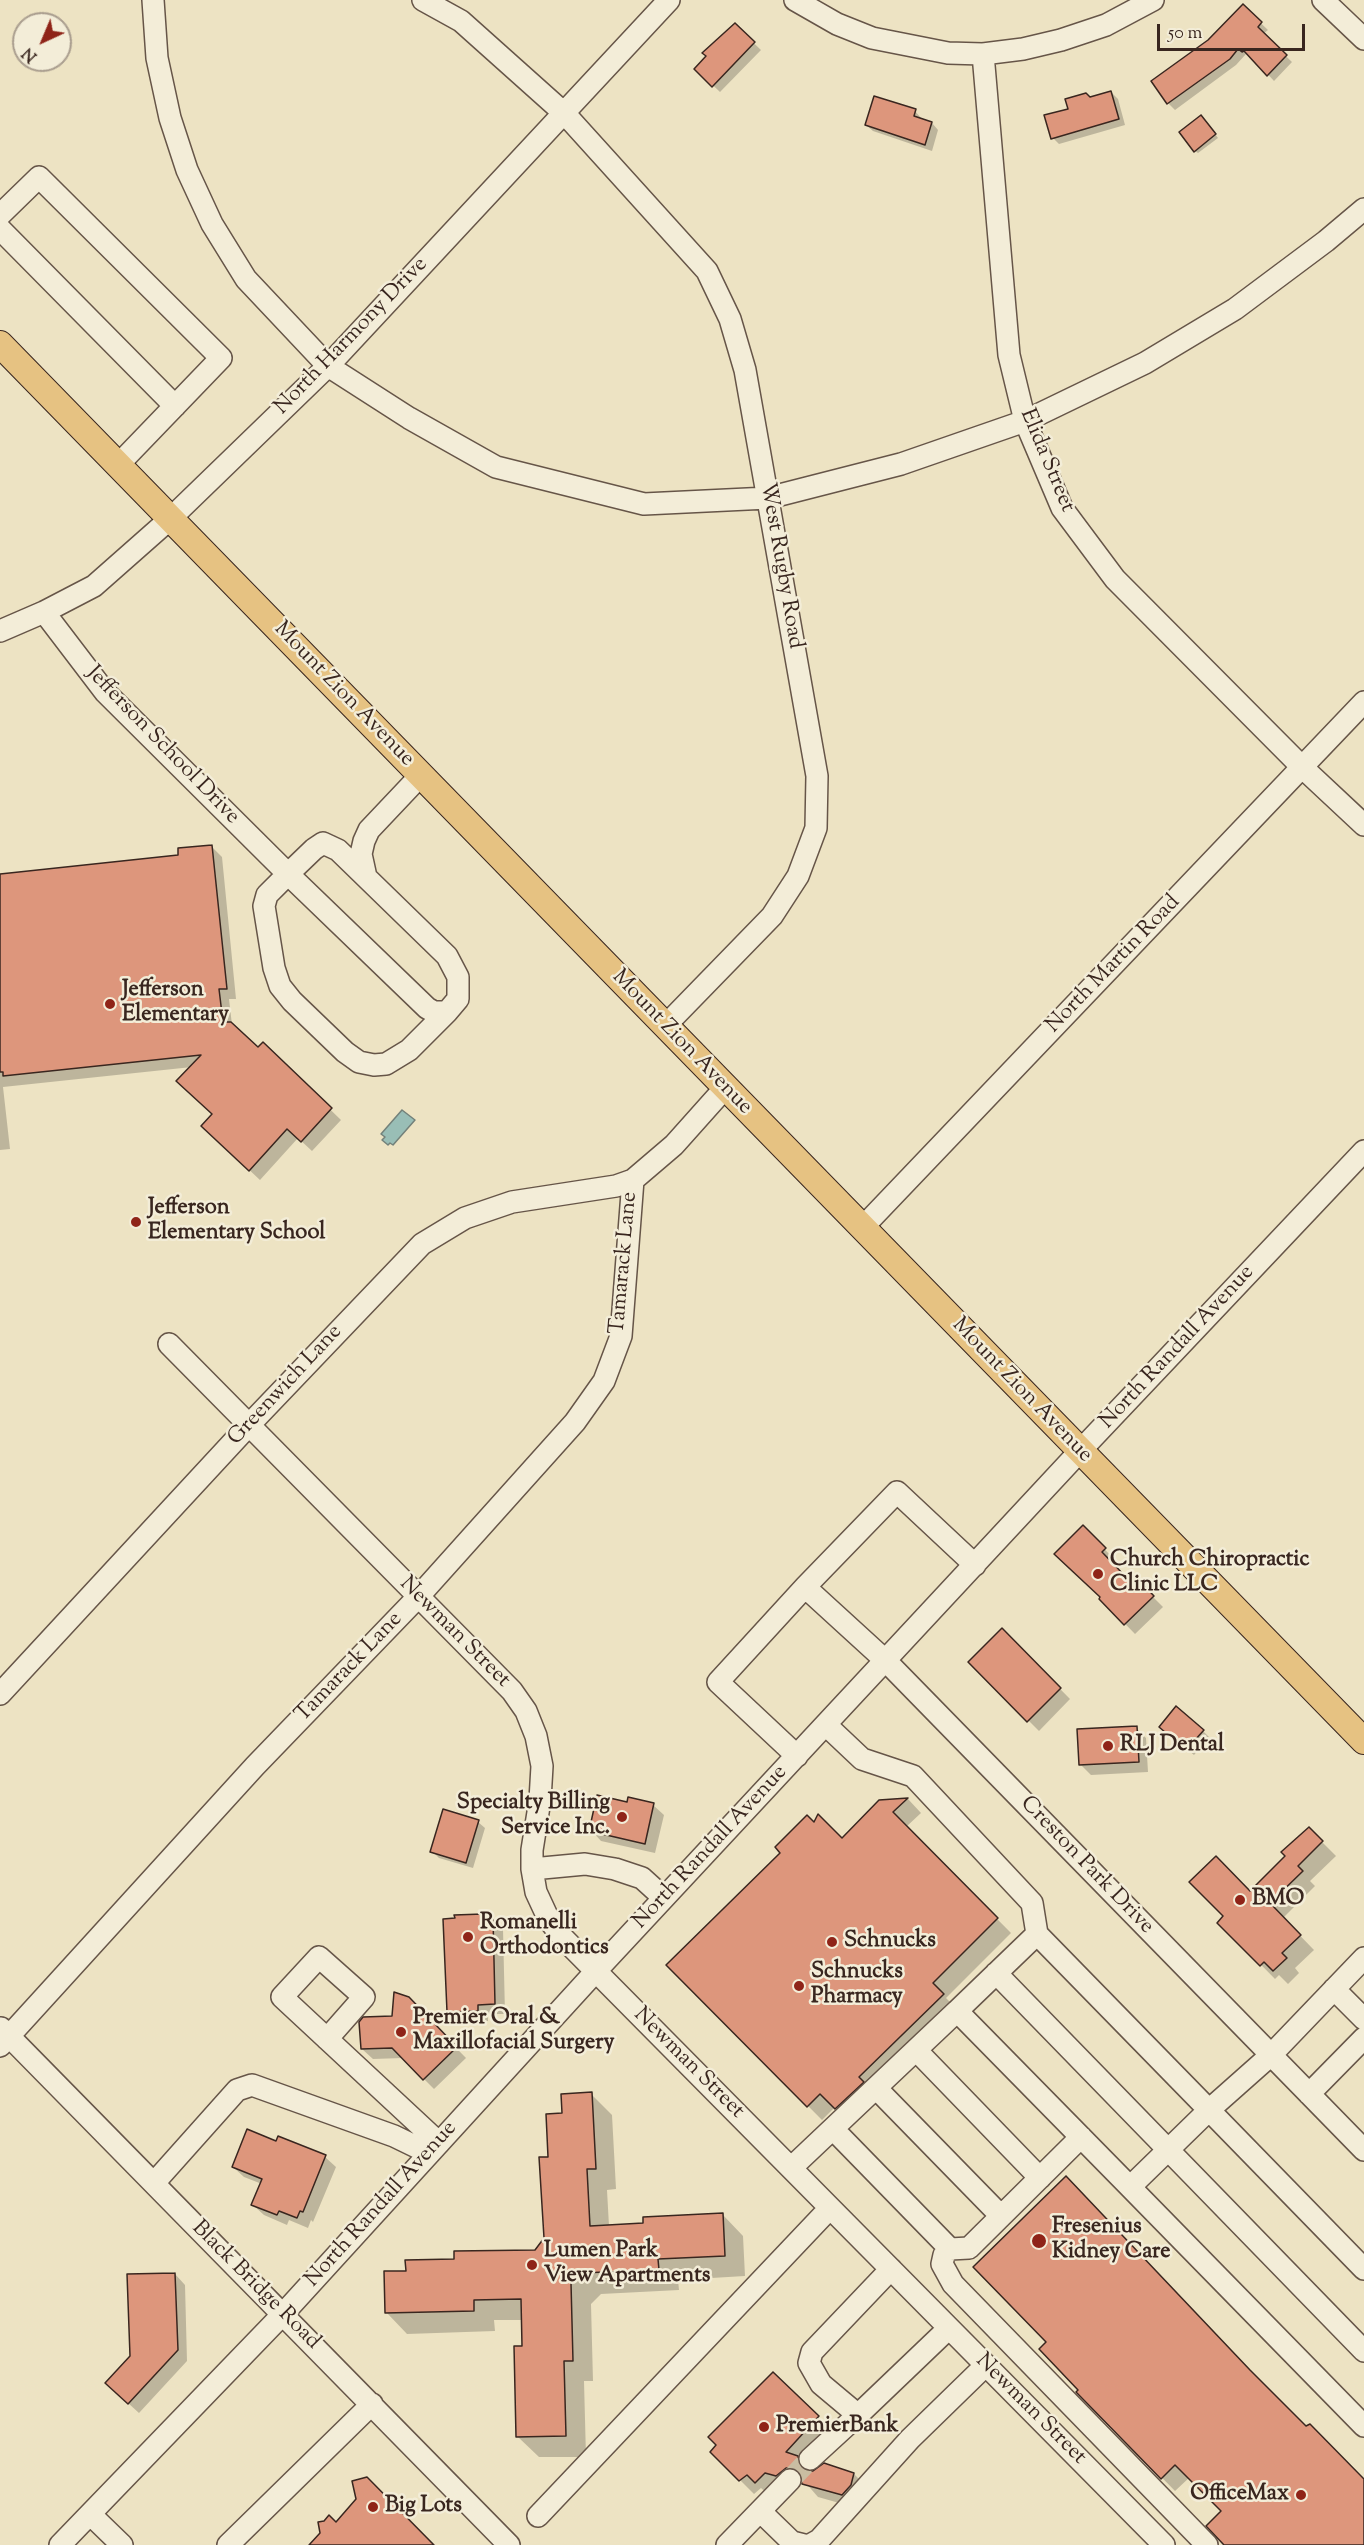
<!DOCTYPE html>
<html>
<head>
<meta charset="utf-8">
<style>
	body { margin:0 }
	#map { position:relative; width:1364px; height:2545px; overflow:hidden; background:#ede3c3; font-family:"Sorts Mill Goudy",serif }
	canvas { display:block }
	.north { position:absolute; left:12px; top:12px; width:60px; height:60px; box-sizing:border-box; background:#f3edd8; border:2px solid #a99d8e; border-radius:50%; rotate:224deg; font-size:16px; font-weight:700; line-height:24px; text-align:center; color:#39261f }
	.north::after { content:''; display:block; margin:auto; width:21px; height:27px; background:#8f2418; clip-path:polygon(50% 0,100% 100%,50% 72%,0 100%) }
	.scale { position:absolute; left:1157px; top:24px; width:148px; height:27px; box-sizing:border-box; border:3px solid #39261f; border-top:0; padding-left:8px; font-size:18px; line-height:21px; white-space:nowrap; color:#39261f; -webkit-text-stroke:4px #f3edd8; paint-order:stroke }
</style>
</head>
<body>
<div id="map">
<canvas width="1364" height="2545"></canvas>
<div class="north">N</div>
<div class="scale">50 m</div>
</div>
<script>
const ctx = document.querySelector('canvas').getContext('2d');
ctx.lineJoin = 'round';
function fill(path, color) { ctx.fillStyle = color; ctx.fill(path, 'evenodd'); }
const poly = rows => new Path2D(rows.map(r => 'M' + r).join(''));
function trace(path, color, width, dash) { ctx.strokeStyle = color; ctx.lineWidth = width; ctx.lineCap = dash ? 'butt' : 'round'; ctx.setLineDash(dash || []); ctx.stroke(path); }
function write(font, color, halo, rows, align = 'center') {
  ctx.font = font + ' "Sorts Mill Goudy",serif'; ctx.lineWidth = 5; ctx.setLineDash([]); ctx.textBaseline = 'middle'; ctx.strokeStyle = halo; ctx.fillStyle = color; for (const [text, x, y, turn = 0] of rows) {
    ctx.save(); ctx.translate(x, y); ctx.rotate((+turn || 0) * Math.PI / 180); ctx.textAlign = isNaN(turn) ? turn : align; if (halo) ctx.strokeText(text, 0, 0); ctx.fillText(text, 0, 0); ctx.restore();
  }
}
const water = poly([
	[402,1110,415,1120,393,1145,390,1143,388,1145,382,1140,385,1137,381,1134,402,1110]
]);
const shadow = poly([
	[1243,6,1268,30,1263,34,1292,62,1274,81,1251,56,1246,54,1236,65,1175,110,1168,103,1209,41],
	[735,25,761,50,720,92,696,69],
	[1111,92,1118,99,1125,125,1059,144,1053,138,1069,110,1090,98],
	[915,111,921,118,921,120,932,123,938,130,932,151,873,131,866,125],
	[1204,119,1218,138,1198,153,1195,151],
	[211,846,222,857,236,999,229,999,232,1025,258,1049,263,1044,341,1120,312,1151,298,1138,260,1180,213,1136,213,1114,192,1067,3,1087,10,1149,0,1150,0,876,180,856],
	[1083,1527,1115,1560,1111,1563,1125,1578,1129,1573,1163,1607,1135,1634,1101,1599],
	[1002,1630,1070,1699,1039,1731,970,1662],
	[1136,1728,1146,1738,1148,1772,1091,1775,1080,1764],
	[1203,1731,1209,1737,1194,1755,1168,1733],
	[908,1799,921,1813,906,1827,1011,1933,946,1998,957,2009,850,2122,835,2107,822,2120,668,1965,814,1824,842,1840,880,1802],
	[629,1803,653,1805,664,1815,655,1853,601,1841,591,1830],
	[478,1822,485,1828,473,1868,439,1858,432,1851],
	[1309,1829,1336,1856,1310,1881,1315,1886,1283,1918,1314,1950,1295,1968,1299,1973,1288,1984,1279,1975,1275,1979,1220,1923,1287,1856],
	[482,1915,486,1919,492,1919,503,1929,505,2014,488,2014,488,2021,459,2022,449,2012],
	[408,1999,466,2058,434,2089,403,2058,373,2059,362,2049,394,2017],
	[591,2094,612,2115,616,2189,607,2190,609,2226,645,2224,723,2215,743,2236,745,2276,678,2280,679,2290,601,2294,591,2304,593,2381,584,2381,586,2457,539,2457,518,2437,524,2347,523,2320,494,2320,495,2331,407,2334,387,2313,407,2273,456,2260,536,2251,546,2238,550,2158,564,2115],
	[279,2138,325,2157,336,2167,313,2222,311,2220,308,2228,289,2220,287,2225,264,2215,253,2205,262,2184,244,2177,233,2167,277,2143],
	[175,2274,185,2285,187,2361,139,2413,117,2393,131,2356],
	[773,2374,832,2431,803,2462,811,2471,854,2474,868,2488,857,2508,818,2497,804,2481,791,2489,770,2496,761,2488,754,2494,712,2452],
	[1263,2385,1364,2481,1364,2545,1226,2545,1223,2511,1190,2477,1175,2491,1078,2392]
]);
const building = poly([
	[1243,4,1262,22,1258,27,1287,55,1267,76,1244,51,1242,52,1238,49,1230,59,1167,104,1151,81,1208,40,1243,4],
	[735,23,755,42,712,87,694,69,706,56,702,53,735,23],
	[1111,91,1119,119,1051,139,1044,115,1068,109,1065,99,1086,93,1090,97,1111,91],
	[874,96,916,109,914,116,932,122,925,145,865,125,874,96],
	[1201,115,1216,134,1194,152,1179,132,1201,115],
	[212,845,227,989,219,989,223,1022,231,1022,258,1047,263,1042,332,1108,301,1142,287,1129,249,1171,201,1126,212,1114,176,1081,201,1055,3,1076,3,1072,0,1072,0,874,178,855,178,848,212,845],
	[1083,1525,1106,1548,1102,1552,1125,1576,1130,1571,1154,1596,1124,1625,1099,1599,1100,1597,1054,1554,1083,1525],
	[1002,1628,1061,1688,1027,1722,968,1662,1002,1628],
	[1176,1706,1204,1730,1186,1750,1159,1727,1176,1706],
	[1137,1726,1139,1762,1079,1765,1077,1729,1137,1726],
	[597,1795,627,1802,628,1797,654,1803,645,1844,589,1831,597,1795],
	[908,1798,893,1812,998,1918,933,1983,944,1994,859,2077,864,2082,835,2109,820,2094,807,2107,666,1965,780,1853,775,1847,807,1815,814,1822,818,1814,842,1838,879,1800,908,1798],
	[443,1809,479,1820,466,1863,430,1852,443,1809],
	[1309,1827,1323,1841,1298,1866,1303,1871,1270,1903,1301,1935,1282,1953,1287,1958,1273,1971,1264,1962,1260,1966,1217,1923,1223,1916,1189,1882,1216,1856,1250,1891,1285,1856,1281,1852,1309,1827],
	[483,1914,483,1918,493,1917,495,2004,478,2005,478,2011,447,2012,443,1919,455,1918,454,1915,483,1914],
	[394,1992,409,1997,457,2047,423,2080,392,2048,361,2049,359,2022,363,2017,392,2016,394,1992],
	[592,2092,596,2169,587,2169,590,2226,643,2223,643,2217,723,2213,725,2256,658,2259,659,2270,580,2273,571,2283,573,2361,564,2361,566,2436,516,2437,514,2346,522,2346,521,2299,474,2300,474,2311,385,2313,384,2271,406,2271,405,2260,454,2259,454,2251,535,2250,544,2238,539,2157,548,2157,546,2114,562,2113,561,2094,592,2092],
	[247,2129,276,2141,278,2136,326,2155,303,2212,300,2211,297,2218,279,2211,277,2215,251,2205,262,2179,232,2167,247,2129],
	[1066,2176,1250,2370,1306,2426,1310,2424,1364,2479,1364,2545,1224,2545,1206,2526,1221,2511,1175,2465,1161,2479,1076,2392,1078,2390,1039,2349,1046,2342,973,2267,1066,2176],
	[175,2273,178,2350,128,2404,105,2383,130,2356,127,2274,175,2273],
	[773,2372,819,2416,786,2452,798,2456,800,2467,807,2471,813,2471,824,2463,854,2473,851,2485,842,2495,802,2484,799,2471,793,2468,786,2468,776,2476,765,2473,755,2483,747,2475,739,2481,710,2452,716,2445,708,2437,773,2372],
	[367,2477,434,2545,309,2545,320,2533,318,2522,324,2521,329,2515,336,2522,356,2499,352,2481,367,2477]
]);
const minorTunnel = poly([
	[790,2480,810,2459]
]);
const minor = poly([
	[153,0,157,58,170,118,187,170,212,224,246,279,328,366,409,418,496,467,644,504,768,498,901,464,1025,421,1145,363,1235,309,1326,241,1364,209],
	[423,0,461,21,565,114,707,271,730,319,745,370,817,776,816,828,798,876,772,916,665,1026],
	[795,0,837,24,872,38,948,53,983,54,1023,49,1061,40,1106,25,1153,0],
	[1323,0,1364,39],
	[983,54,1009,355,1025,421,1062,508,1115,579,1303,768,1364,825],
	[0,215,39,177,221,358,118,465],
	[0,229,175,406],
	[44,612,105,692,288,874,427,1008,434,1012,447,1012,458,999,458,977,447,956,338,850,323,843,314,849,288,874,267,895,264,906,274,968,280,986,292,1001,345,1052,359,1062,374,1065,386,1064,409,1050,447,1012],
	[0,631,44,612,94,586,171,518,328,366,669,0],
	[366,877,361,854,364,841,369,830,421,775],
	[863,1227,1364,702],
	[169,1344,512,1691,526,1711,536,1736,542,1766,540,1800,532,1850,532,1869,536,1892,549,1920,564,1939,1164,2545],
	[805,1587,886,1661,1364,2150],
	[0,1694,249,1425,422,1244,465,1218,512,1202,616,1186,633,1180,674,1145,724,1089],
	[826,1725,862,1759,913,1776,1032,1903,1037,1934],
	[797,1756,718,1682,805,1587,897,1492,975,1565],
	[532,1869,585,1864,615,1869,642,1878,664,1898],
	[1364,1958,1271,2055,1209,2110,1130,2187,957,2011,1037,1934,1209,2110,1364,2269],
	[996,1973,1364,2351],
	[1334,1989,1364,2019],
	[1,2028,509,2545],
	[327,2039,364,1997,319,1957,282,1997,439,2143],
	[0,2046,255,1766,418,1597,575,1422,604,1381,621,1336,633,1180],
	[916,2050,1040,2178],
	[876,2088,1001,2216],
	[1309,2094,1364,2038],
	[833,2129,950,2249],
	[1081,2137,969,2248,950,2249,944,2255,942,2264,953,2284,1207,2545],
	[791,2168,957,2011],
	[154,2183,237,2090,252,2085,394,2136,429,2153],
	[1130,2187,1364,2426],
	[891,2269,812,2352,809,2363,821,2384,858,2415,949,2328],
	[810,2459,858,2415],
	[760,2511,792,2542,804,2545],
	[90,2514,122,2545],
	[538,2516,830,2208],
	[60,2545,283,2314,596,1971,1080,1451,1364,1151],
	[228,2545,372,2404],
	[727,2545,790,2480],
	[810,2545,819,2540,910,2439,986,2365]
]);
const major = poly([
	[0,344,1364,1741]
]);
const markers = [
	[110,1004,6,"#8f2418"],
	[136,1222,6,"#8f2418"],
	[1098,1574,6,"#8f2418"],
	[1108,1746,6,"#8f2418"],
	[622,1817,6,"#8f2418"],
	[1240,1900,6,"#8f2418"],
	[468,1937,6,"#8f2418"],
	[832,1942,6,"#8f2418"],
	[799,1986,6,"#8f2418"],
	[401,2032,6,"#8f2418"],
	[1039,2241,8,"#8f2418"],
	[532,2265,6,"#8f2418"],
	[764,2427,6,"#8f2418"],
	[1301,2495,6,"#8f2418"],
	[373,2507,6,"#8f2418"]
];
const streetNames = [
	["North Harmony Drive",352,337,-46],
	["Elida Street",1046,461,67],
	["West Rugby Road",780,566,80],
	["Mount Zion Avenue",343,695,46],
	["Jefferson School Drive",162,746,46],
	["North Martin Road",1114,965,-46],
	["Mount Zion Avenue",681,1043,46],
	["Tamarack Lane",625,1263,-85],
	["North Randall Avenue",1178,1348,-47],
	["Greenwich Lane",286,1386,-47],
	["Mount Zion Avenue",1021,1391,46],
	["Newman Street",454,1633,45],
	["Tamarack Lane",350,1668,-46],
	["North Randall Avenue",711,1848,-47],
	["Creston Park Drive",1086,1866,46],
	["Newman Street",688,2064,45],
	["North Randall Avenue",382,2205,-48],
	["Black Bridge Road",255,2286,45],
	["Newman Street",1030,2410,45]
];
const poiNames = [
	["Jefferson",122,991],
	["Elementary",122,1016],
	["Jefferson",148,1209],
	["Elementary School",148,1234],
	["Church Chiropractic",1110,1561],
	["Clinic LLC",1110,1586],
	["RLJ Dental",1120,1746],
	["Specialty Billing",610,1804,"right"],
	["Service Inc.",610,1829,"right"],
	["BMO",1252,1900],
	["Romanelli",480,1924],
	["Orthodontics",480,1949],
	["Schnucks",844,1942],
	["Schnucks",811,1973],
	["Pharmacy",811,1998],
	["Premier Oral &",413,2019],
	["Maxillofacial Surgery",413,2044],
	["Fresenius",1052,2228],
	["Kidney Care",1052,2253],
	["Lumen Park",544,2252],
	["View Apartments",544,2277],
	["PremierBank",776,2427],
	["OfficeMax",1289,2495,"right"],
	["Big Lots",385,2507]
];
fill(water, '#99beb6');
trace(water, '#73817a', 1.5);
fill(shadow, '#0003');
fill(building, '#dd967c');
trace(building, '#39261f', 1.5);
trace(minorTunnel, '#c9bda2', 21, [21, 10]);
trace(minor, '#665548', 24);
trace(major, '#39261f', 28);
trace(minor, '#f3edd8', 21);
trace(major, '#e6c282', 26);
for (const [x, y, r, color] of markers) { const dot = new Path2D(); dot.arc(x, y, r, 0, 2 * Math.PI); ctx.fillStyle = color; ctx.fill(dot); trace(dot, '#f3edd8', 2); }
write('22px', '#39261f', '#f3edd8', streetNames);
write('bold 22px', '#39261f', '#f3edd8', poiNames, 'left');
</script>
</body>
</html>
